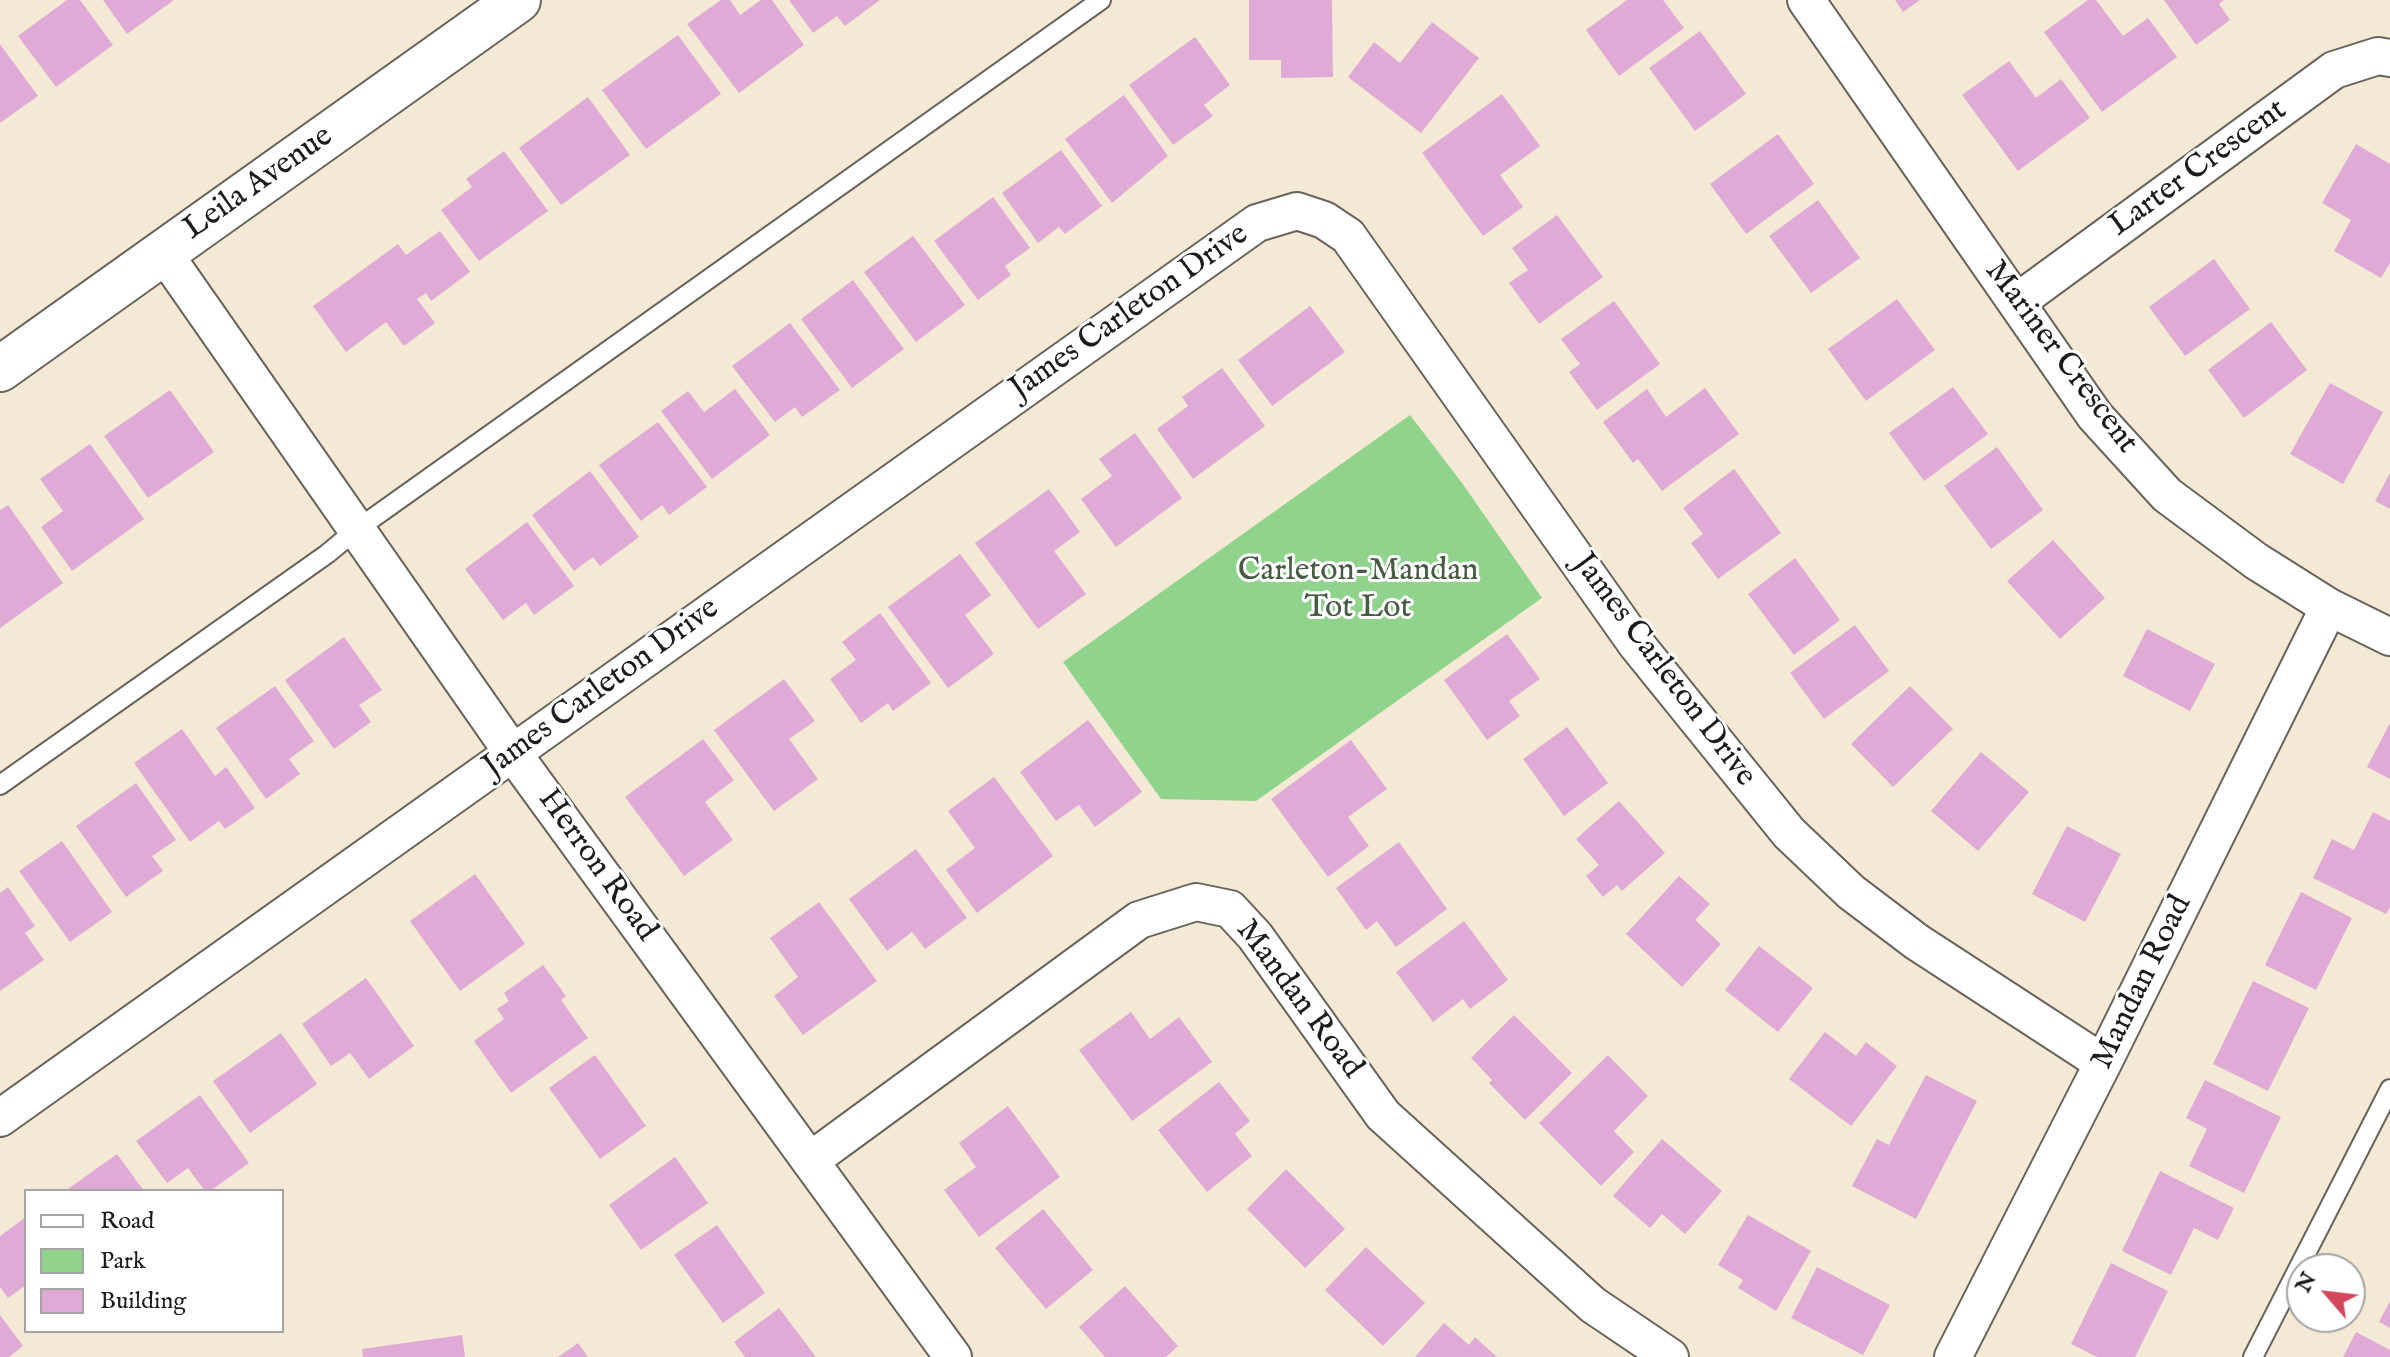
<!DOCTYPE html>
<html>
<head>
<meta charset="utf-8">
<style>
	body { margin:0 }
	#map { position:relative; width:2390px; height:1357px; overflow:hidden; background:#f4e9d4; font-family:"IM FELL English",serif }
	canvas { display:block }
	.legend { position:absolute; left:24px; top:1189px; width:260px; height:144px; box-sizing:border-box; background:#fff; border:2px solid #a4a4a4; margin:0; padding:10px 14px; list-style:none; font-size:24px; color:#1c1c1c }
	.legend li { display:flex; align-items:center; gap:16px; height:40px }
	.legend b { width:40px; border:2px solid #a4a4a4 }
	.north { position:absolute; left:2286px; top:1253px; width:80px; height:80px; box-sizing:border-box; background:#fff; border:2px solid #a4a4a4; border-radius:50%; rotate:298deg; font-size:22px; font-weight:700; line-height:32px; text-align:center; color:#1c1c1c }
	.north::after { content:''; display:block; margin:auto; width:28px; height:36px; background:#d1495b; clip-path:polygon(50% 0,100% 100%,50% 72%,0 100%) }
</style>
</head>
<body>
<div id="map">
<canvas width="2390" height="1357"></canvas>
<ul class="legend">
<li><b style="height:10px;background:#fff"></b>Road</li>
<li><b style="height:22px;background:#90d38c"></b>Park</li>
<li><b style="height:22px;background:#dfabd6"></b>Building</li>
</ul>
<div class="north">N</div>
</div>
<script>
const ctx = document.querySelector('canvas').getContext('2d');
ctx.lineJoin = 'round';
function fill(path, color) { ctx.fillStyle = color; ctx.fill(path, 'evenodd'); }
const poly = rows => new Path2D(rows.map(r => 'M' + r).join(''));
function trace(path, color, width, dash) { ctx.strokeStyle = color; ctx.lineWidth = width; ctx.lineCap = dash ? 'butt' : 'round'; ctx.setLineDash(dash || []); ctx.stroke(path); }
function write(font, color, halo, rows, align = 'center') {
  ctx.font = font + ' "IM FELL English",serif'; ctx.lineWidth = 6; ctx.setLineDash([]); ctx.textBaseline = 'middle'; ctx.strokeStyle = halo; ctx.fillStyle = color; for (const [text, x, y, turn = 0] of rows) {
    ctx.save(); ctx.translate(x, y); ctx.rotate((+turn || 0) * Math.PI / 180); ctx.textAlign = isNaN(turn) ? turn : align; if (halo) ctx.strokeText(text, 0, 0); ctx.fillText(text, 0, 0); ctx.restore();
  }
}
const green = poly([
	[1410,415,1462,483,1542,598,1256,801,1161,799,1063,662]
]);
const building = poly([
	[67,0,80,0,113,45,56,87,18,36],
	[103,0,174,0,127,34],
	[721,0,730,0,740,15,761,0,772,0,804,45,739,93,687,24],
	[789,0,880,0,845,26,837,16,813,33],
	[1249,0,1332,0,1333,77,1281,78,1281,60,1249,60],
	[1627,0,1663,0,1684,28,1619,76,1586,30],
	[1895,0,1920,0,1903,12],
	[2088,0,2096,0,2123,36,2148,18,2177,57,2102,112,2044,32],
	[2164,0,2224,0,2219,4,2230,20,2196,45],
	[1432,22,1479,58,1421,133,1348,77,1374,42,1400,63],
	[1700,31,1746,94,1695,131,1649,68],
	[678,35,721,94,646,149,602,90],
	[1195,37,1230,85,1204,105,1213,116,1173,145,1129,85],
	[0,44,38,96,0,123],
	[2009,61,2036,98,2061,79,2090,118,2018,171,1962,95],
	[1502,94,1540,146,1500,175,1523,207,1483,236,1422,153],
	[1124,95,1168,156,1112,203,1065,139],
	[588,97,630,155,561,205,519,148],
	[1778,134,1814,184,1746,234,1710,184],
	[2356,144,2390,164,2390,263,2381,278,2334,251,2351,220,2322,203],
	[1061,150,1102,206,1065,234,1059,227,1038,243,1002,193],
	[504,151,548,211,479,261,441,210,472,187,466,179],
	[993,197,1030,248,1005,266,1011,275,978,300,934,241],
	[1818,200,1860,258,1811,293,1769,236],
	[1557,215,1603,277,1539,324,1509,283,1528,270,1512,248],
	[440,231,470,272,431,301,426,293,417,299,435,323,404,346,386,322,346,352,313,306,398,244,406,255],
	[913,236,965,305,916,342,864,272],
	[2214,259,2250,309,2185,356,2149,307],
	[853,280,904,349,852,388,801,319],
	[1897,299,1935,350,1866,401,1828,349],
	[1614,301,1660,364,1597,410,1569,372,1580,364,1561,339],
	[1310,306,1345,352,1272,406,1238,360],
	[2271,322,2307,370,2244,418,2208,370],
	[790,323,840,390,802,417,795,407,775,422,732,366],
	[1222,368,1265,426,1193,479,1157,429,1188,406,1182,397],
	[2330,383,2383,412,2343,484,2290,454],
	[1953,387,1988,434,1924,481,1889,433],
	[1705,388,1739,434,1662,491,1638,459,1633,463,1603,422,1647,389,1666,417],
	[735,389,770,435,712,479,661,411,688,391,704,412],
	[170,390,214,452,148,498,104,436],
	[658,422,707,487,669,515,662,505,641,521,599,465],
	[1135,433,1182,498,1116,547,1081,499,1112,476,1099,459],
	[90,444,144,519,72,571,41,527,63,511,40,479],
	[1997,447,2043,510,1991,549,1944,486],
	[1734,469,1781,533,1718,579,1691,543,1703,534,1683,508],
	[590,471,639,537,600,566,593,557,574,571,532,515],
	[2390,473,2390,509,2375,501],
	[1049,489,1080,532,1054,551,1086,594,1038,629,975,543],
	[8,505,63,583,0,628,0,510],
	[527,522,574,586,534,615,526,603,503,620,465,569],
	[2053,540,2105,598,2060,639,2007,581],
	[960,554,991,595,965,615,994,654,948,688,888,607],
	[1795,558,1840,620,1794,655,1748,594],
	[880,613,931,683,893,711,888,703,861,723,830,679,856,660,842,642],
	[1855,625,1889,671,1824,719,1790,673],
	[2147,629,2215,664,2190,711,2123,676],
	[1507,634,1540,679,1509,701,1520,716,1487,740,1444,680],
	[344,637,382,690,359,705,371,722,334,749,285,680],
	[784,679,815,721,789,739,818,779,774,811,714,730],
	[275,686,314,741,289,759,300,774,266,799,216,728],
	[1910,686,1953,729,1893,787,1851,744],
	[1088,720,1142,792,1095,827,1079,805,1056,821,1020,772],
	[2390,723,2390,779,2367,767],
	[1567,727,1608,783,1564,816,1523,759],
	[182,729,215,776,226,767,255,808,225,829,219,821,190,842,134,763],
	[703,739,734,780,705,802,733,840,684,876,625,797],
	[1351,740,1387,789,1348,817,1369,846,1328,877,1271,799],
	[1981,752,2029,792,1978,851,1931,811],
	[994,777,1053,856,977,913,946,870,975,848,948,811],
	[136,783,176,840,152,856,163,871,126,897,76,826],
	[1619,801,1665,853,1622,891,1617,885,1603,897,1586,876,1599,865,1576,839],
	[2373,812,2390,821,2390,907,2386,914,2313,878,2332,839,2354,850],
	[2067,826,2121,854,2085,922,2032,894],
	[62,841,112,912,70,942,19,871],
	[1399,842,1447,909,1396,947,1377,921,1366,930,1336,888],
	[916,849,967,918,925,949,912,932,887,951,849,899],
	[475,874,525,944,460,991,410,921],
	[1679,876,1710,904,1695,920,1721,944,1682,987,1626,934],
	[8,887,35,926,25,933,44,960,0,991,0,893],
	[2301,892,2352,918,2316,990,2265,965],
	[819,902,877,981,803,1035,774,996,798,977,770,938],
	[1464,921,1508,980,1470,1009,1463,999,1433,1022,1396,972],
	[1759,946,1813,988,1778,1032,1725,990],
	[543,965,566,996,561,1000,588,1038,511,1093,474,1041,504,1019,497,1009,509,1001,504,993],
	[366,978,414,1046,369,1079,350,1053,331,1066,302,1024],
	[2253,981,2309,1008,2268,1091,2213,1064],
	[1131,1012,1150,1039,1179,1017,1212,1062,1132,1121,1079,1050],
	[1514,1015,1572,1073,1525,1120,1489,1083,1492,1080,1471,1058],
	[1825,1032,1856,1056,1866,1042,1897,1066,1851,1126,1789,1079],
	[281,1033,317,1084,250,1133,213,1081],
	[595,1055,646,1126,600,1159,549,1088],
	[1608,1055,1648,1096,1614,1131,1634,1152,1601,1186,1539,1123],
	[1926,1075,1977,1101,1916,1219,1852,1186,1877,1139,1889,1145],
	[2205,1080,2281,1117,2244,1193,2189,1166,2207,1129,2186,1118],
	[1219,1082,1250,1121,1235,1134,1252,1156,1207,1192,1158,1130],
	[200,1095,249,1163,210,1191,205,1191,188,1168,167,1183,136,1141],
	[1008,1106,1060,1177,979,1237,944,1190,976,1167,959,1143],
	[1662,1139,1722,1191,1685,1234,1662,1214,1650,1228,1613,1196],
	[117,1154,144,1191,65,1191],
	[675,1157,708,1203,641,1250,609,1205],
	[1286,1169,1345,1229,1305,1268,1247,1209],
	[2160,1171,2234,1208,2218,1240,2194,1228,2171,1275,2122,1251],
	[1043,1209,1093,1270,1046,1309,995,1248],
	[1748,1215,1811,1251,1776,1311,1738,1288,1743,1280,1718,1265],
	[26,1217,26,1285,8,1298,0,1287,0,1236],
	[717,1225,765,1293,723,1323,674,1255],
	[1366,1247,1425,1303,1383,1346,1325,1290],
	[2111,1263,2168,1291,2135,1357,2097,1357,2071,1344],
	[1817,1267,1890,1305,1863,1355,1791,1318],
	[1125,1286,1178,1346,1166,1357,1105,1357,1079,1327],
	[2390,1301,2390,1328,2379,1322],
	[779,1308,816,1357,745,1357,734,1342],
	[0,1315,23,1346,9,1357,0,1357],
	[1444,1323,1469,1345,1475,1337,1497,1357,1415,1357],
	[2356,1332,2390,1350,2390,1357,2343,1357],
	[462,1335,465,1357,363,1357,362,1349],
	[578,1343,588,1357,558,1357]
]);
const service = poly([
	[0,785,327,554,356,530,1101,0],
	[2253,1357,2390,1089]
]);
const minor = poly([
	[1806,0,2095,416,2167,495,2256,561,2329,607,2390,637],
	[163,252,512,752,953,1357],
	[2017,302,2334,70,2378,56,2390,58],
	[0,1118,1257,223,1297,211,1324,220,1348,236,1637,645,1789,833,1851,892,1917,942,2103,1063],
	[811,1160,1139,920,1196,902,1230,909,1255,936,1383,1115,1593,1305,1670,1357],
	[1953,1357,2103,1063,2329,607]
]);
const tertiary = poly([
	[0,369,518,0]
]);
const streetNames = [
	["Larter Crescent",2199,169,-36],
	["Leila Avenue",259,184,-35],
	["James Carleton Drive",1130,313,-35],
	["Mariner Crescent",2060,358,53],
	["James Carleton Drive",1663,671,53],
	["James Carleton Drive",602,689,-36],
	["Herron Road",596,866,54],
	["Mandan Road",2143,983,-64],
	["Mandan Road",1298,1000,53]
];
const parkNames = [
	["Carleton-Mandan",1358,572],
	["Tot Lot",1358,609]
];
fill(green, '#90d38c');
fill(building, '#dfabd6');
trace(service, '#68645c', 22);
trace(minor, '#68645c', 40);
trace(tertiary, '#68645c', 48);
trace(service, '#fff', 18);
trace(minor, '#fff', 36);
trace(tertiary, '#fff', 44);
write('32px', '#1c1c1c', '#fff', streetNames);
write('32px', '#455c43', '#fff', parkNames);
</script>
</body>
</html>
